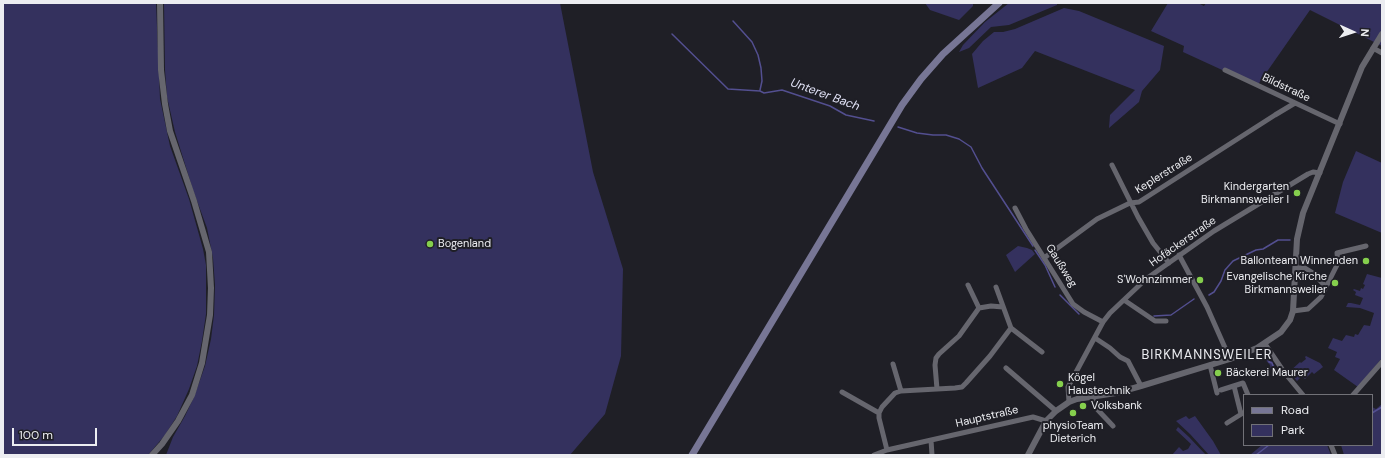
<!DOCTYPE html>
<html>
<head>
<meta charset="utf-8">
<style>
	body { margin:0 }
	#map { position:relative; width:1385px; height:458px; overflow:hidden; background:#1f1f26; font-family:"DM Sans",sans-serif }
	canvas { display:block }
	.frame { position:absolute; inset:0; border:4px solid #ecedf1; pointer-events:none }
	.legend { position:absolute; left:1243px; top:394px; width:130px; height:52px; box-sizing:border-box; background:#1f1f26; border:1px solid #717177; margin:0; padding:5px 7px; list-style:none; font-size:12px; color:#ecedf1 }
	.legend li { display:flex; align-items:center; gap:8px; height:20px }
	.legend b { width:20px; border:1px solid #717177 }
	.north { position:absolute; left:1333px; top:12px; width:40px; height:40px; -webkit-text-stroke:3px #1f1f26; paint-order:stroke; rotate:93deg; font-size:11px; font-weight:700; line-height:16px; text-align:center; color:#ecedf1 }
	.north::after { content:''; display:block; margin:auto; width:14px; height:18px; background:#ecedf1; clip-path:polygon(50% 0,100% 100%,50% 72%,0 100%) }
	.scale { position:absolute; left:12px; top:428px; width:85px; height:18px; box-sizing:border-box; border:2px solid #ecedf1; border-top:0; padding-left:5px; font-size:12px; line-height:14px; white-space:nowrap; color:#ecedf1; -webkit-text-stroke:3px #1f1f26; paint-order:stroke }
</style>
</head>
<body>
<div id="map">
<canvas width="1385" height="458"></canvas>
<div class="frame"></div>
<ul class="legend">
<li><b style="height:5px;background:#777695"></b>Road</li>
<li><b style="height:11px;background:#34315e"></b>Park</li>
</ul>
<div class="north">N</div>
<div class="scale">100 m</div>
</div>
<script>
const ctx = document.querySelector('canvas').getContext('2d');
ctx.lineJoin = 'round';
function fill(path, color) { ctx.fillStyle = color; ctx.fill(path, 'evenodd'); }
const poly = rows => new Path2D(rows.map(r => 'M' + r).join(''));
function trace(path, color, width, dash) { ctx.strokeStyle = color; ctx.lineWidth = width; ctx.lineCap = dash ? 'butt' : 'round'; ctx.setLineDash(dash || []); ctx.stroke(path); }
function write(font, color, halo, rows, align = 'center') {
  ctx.font = font + ' "DM Sans",sans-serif'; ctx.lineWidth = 4; ctx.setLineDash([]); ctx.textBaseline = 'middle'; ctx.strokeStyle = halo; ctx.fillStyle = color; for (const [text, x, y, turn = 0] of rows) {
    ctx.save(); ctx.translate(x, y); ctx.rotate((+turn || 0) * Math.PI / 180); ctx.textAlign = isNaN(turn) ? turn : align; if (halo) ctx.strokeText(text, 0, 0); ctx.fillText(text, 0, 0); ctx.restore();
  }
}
const green = poly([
	[3,3,156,3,160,99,170,146,189,199,203,249,206,265,206,314,202,341,197,366,189,389,177,416,165,435,148,455,3,455],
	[164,3,560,3,593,172,623,269,621,356,605,414,570,455,166,455,173,437,185,416,194,397,205,366,211,339,214,315,215,285,213,258,207,228,193,190,175,132,167,97,165,70],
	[925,3,973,3,973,6,959,20,930,10],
	[1009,3,1057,3,1057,5,1009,25,991,27,969,48,959,52,963,45,985,22],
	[1168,3,1198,3,1204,6,1206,3,1382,3,1382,46,1310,10,1257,86,1183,52,1184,46,1151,31],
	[1064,8,1079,11,1164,46,1160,70,1142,91,1139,102,1109,128,1110,115,1135,90,1035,51,1022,68,978,88,972,54,983,41,994,32,1003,32,1015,29],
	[1356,151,1382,163,1382,233,1335,213,1343,182],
	[1018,246,1027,248,1032,250,1035,254,1015,272,1006,255],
	[1367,274,1382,278,1382,358,1358,387,1334,370,1340,359,1335,357,1337,352,1328,348,1333,338,1342,341,1346,335,1354,337,1355,334,1358,335,1364,325,1370,326,1374,313,1360,308,1346,307,1348,303,1351,303,1360,305,1363,298,1355,295,1356,292,1353,290,1354,289,1360,291,1361,288,1363,289,1365,285,1363,284],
	[1263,354,1267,355,1269,357,1277,370,1276,372,1274,371,1273,374,1271,371,1270,365,1262,356],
	[1306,356,1320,363,1323,367,1314,374,1312,372,1305,379,1302,376,1297,381,1289,372,1300,362,1301,363,1306,359,1305,357],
	[1382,404,1382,455,1344,455,1341,445,1372,445,1372,407,1376,409],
	[1186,416,1189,419,1195,416,1213,441,1221,455,1209,455,1190,434,1176,421],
	[1178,427,1189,437,1206,455,1172,455,1179,447,1183,451,1188,449,1191,444,1176,430],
	[1262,445,1327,445,1331,455,1250,455]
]);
const stream = poly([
	[733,21,752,42,758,55,761,68,762,81,760,90],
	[672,34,728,89,760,91,764,93,782,90,830,106,846,115,874,121],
	[898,127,917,133,933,135,946,135,959,139,971,147,982,168,1033,246],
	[1035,250,1045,265,1055,287],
	[1060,295,1079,314],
	[1209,295,1214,292,1221,281,1225,270,1233,261,1256,250,1263,249,1278,240,1290,240],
	[1154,316,1171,315,1194,299],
	[1265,355,1267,356,1266,359,1269,360,1269,362,1272,363,1274,369],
	[1372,413,1382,407],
	[1256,455,1269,445]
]);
const minor = poly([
	[1373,48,1382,53],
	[1225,70,1340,124],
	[1112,165,1138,217,1153,243,1169,263],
	[1015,208,1026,229,1073,304,1084,312,1103,322],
	[1179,255,1207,307,1230,359],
	[1044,258,1097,219,1130,203,1139,202,1275,115,1295,103],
	[1296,268,1305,268,1313,273,1326,287],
	[968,285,979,308],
	[1124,300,1155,321,1166,321],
	[1293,311,1308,309,1321,297,1336,267,1338,262,1337,253,1366,246],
	[1011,328,1042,352],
	[1095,338,1110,348,1120,357,1128,361,1141,386],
	[1265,344,1284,372,1303,395],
	[893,364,901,391],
	[1210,365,1217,393],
	[1006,368,1056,411],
	[1234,386,1241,414],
	[937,389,935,365,936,358,939,354,959,336,979,308,991,306,1003,307],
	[1221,390,1243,383,1248,395],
	[842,392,879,413,879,418,887,450],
	[1353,395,1382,362],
	[1093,397,1097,409,1113,426],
	[1069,402,1068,387,1103,322,1110,313,1146,279,1214,231,1308,174,1313,172,1320,173],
	[879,413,882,407,895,393,901,391,955,388,962,387,966,383,990,356,1011,328,996,287],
	[1227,423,1243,413],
	[931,440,932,455],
	[1331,445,1335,455],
	[874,455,887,450,1033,417,1046,421]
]);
const tertiary = poly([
	[152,455,162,444,178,421,192,395,202,363,210,315,211,288,209,252,194,201,170,131,165,104,161,70,160,3],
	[1028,455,1046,421,1056,411,1069,402,1077,399,1116,393,1141,386,1230,359,1257,348,1281,332,1290,320,1293,311,1297,239,1303,213,1362,67,1382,34]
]);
const secondary = poly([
	[692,455,902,105,921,79,943,54,999,3]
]);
const markers = [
	[1297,193,4,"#85cf4d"],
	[430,244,4,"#85cf4d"],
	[1366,261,4,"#85cf4d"],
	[1200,280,4,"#85cf4d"],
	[1335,283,4,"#85cf4d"],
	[1218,373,4,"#85cf4d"],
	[1060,384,4,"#85cf4d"],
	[1083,406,4,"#85cf4d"],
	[1073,413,4,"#85cf4d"]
];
const streetNames = [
	["Bildstraße",1286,88,25],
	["Keplerstraße",1164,174,-32],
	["Hofäckerstraße",1183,242,-35],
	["Gaußweg",1061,266,58],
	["Hauptstraße",987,417,-13]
];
const poiNames = [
	["Kindergarten",1289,187],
	["Birkmannsweiler I",1289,200],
	["Bogenland",438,244,"left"],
	["Ballonteam Winnenden",1358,261],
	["Evangelische Kirche",1327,277],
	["Birkmannsweiler",1327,290],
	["S'Wohnzimmer",1192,280],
	["Bäckerei Maurer",1226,373,"left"],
	["Kögel",1068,378,"left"],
	["Haustechnik",1068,391,"left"],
	["Volksbank",1091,406,"left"],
	["physioTeam",1073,426,"center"],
	["Dieterich",1073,439,"center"]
];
const waterNames = [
	["Unterer Bach",825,95,20]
];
const quarterNames = [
	["BIRKMANNSWEILER",1207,356]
];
fill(green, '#34315e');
trace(stream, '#534f90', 1.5);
trace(minor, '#66666e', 5);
trace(tertiary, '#66666e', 6);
trace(secondary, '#777695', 7);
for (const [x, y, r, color] of markers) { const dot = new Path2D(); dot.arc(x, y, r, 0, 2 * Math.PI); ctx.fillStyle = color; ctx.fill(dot); trace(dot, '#1f1f26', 1.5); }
write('11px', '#ecedf1', '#1f1f26', streetNames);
write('11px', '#ecedf1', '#1f1f26', poiNames, 'right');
write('italic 12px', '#e1e2f6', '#1f1f26', waterNames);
ctx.letterSpacing = '1px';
write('13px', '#ecedf1', '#1f1f26', quarterNames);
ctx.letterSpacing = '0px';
</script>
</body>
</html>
